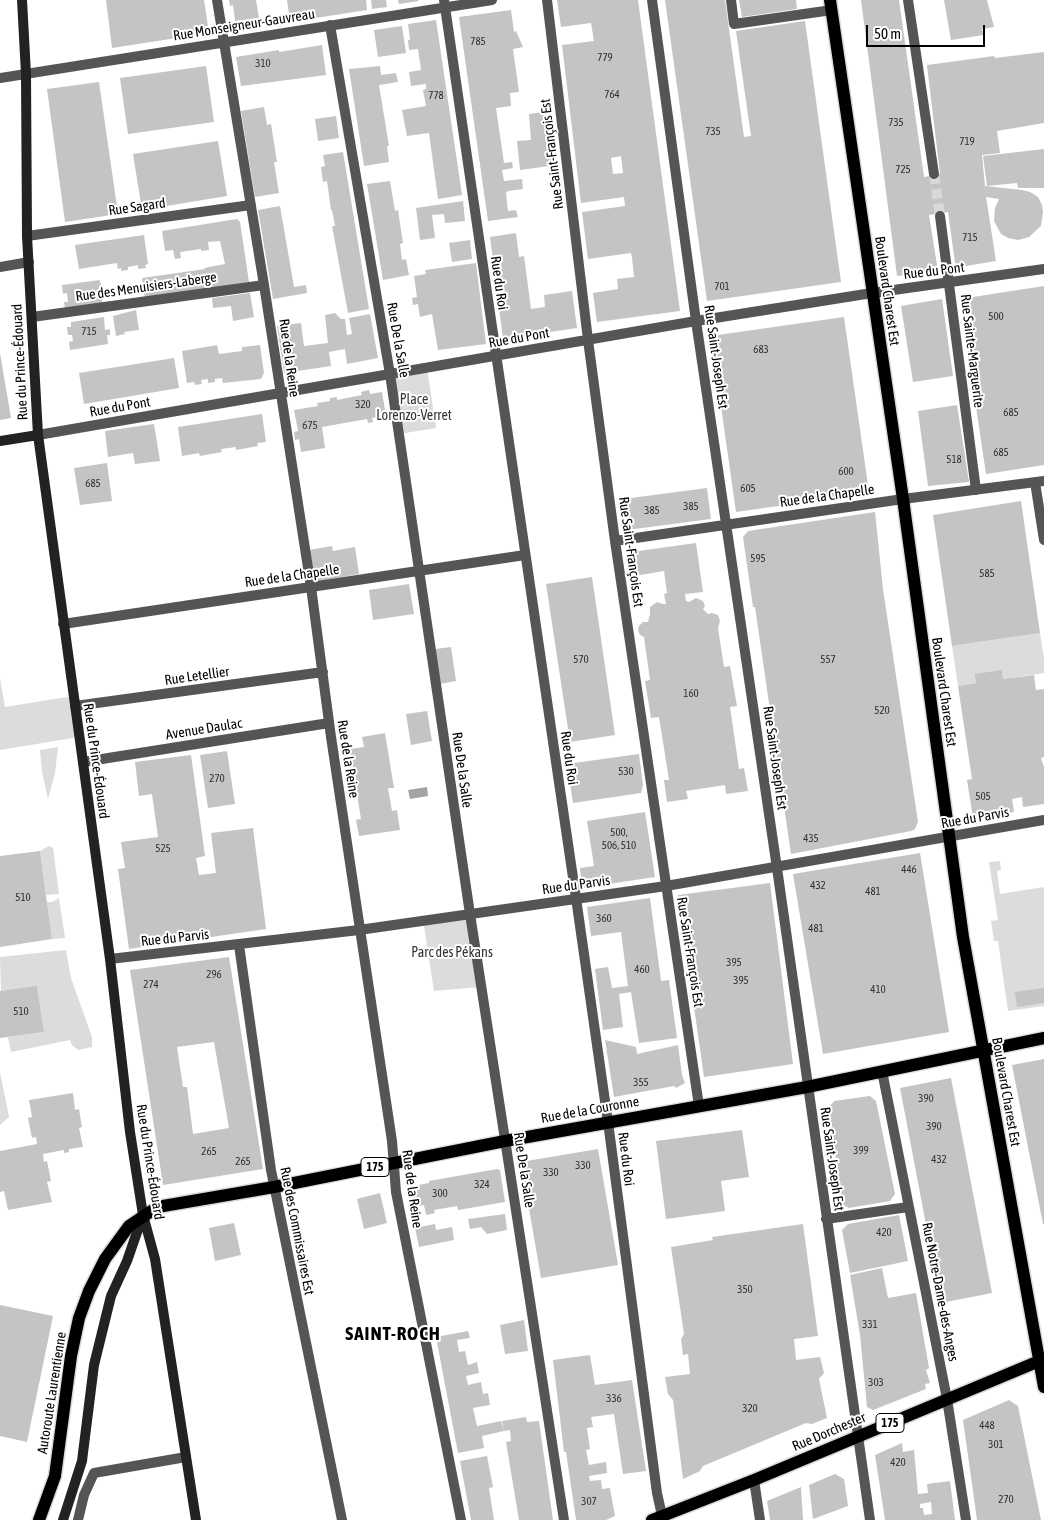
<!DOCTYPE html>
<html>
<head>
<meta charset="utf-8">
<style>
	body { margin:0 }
	#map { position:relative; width:1044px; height:1520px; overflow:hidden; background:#fff; font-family:"Asap Condensed",sans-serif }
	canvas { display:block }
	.scale { position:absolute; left:866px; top:25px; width:119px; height:22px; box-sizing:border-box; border:2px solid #000; border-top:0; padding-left:6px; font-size:15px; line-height:18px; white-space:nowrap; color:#000; -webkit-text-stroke:4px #fff; paint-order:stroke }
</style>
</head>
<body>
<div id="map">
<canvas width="1044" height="1520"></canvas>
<div class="scale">50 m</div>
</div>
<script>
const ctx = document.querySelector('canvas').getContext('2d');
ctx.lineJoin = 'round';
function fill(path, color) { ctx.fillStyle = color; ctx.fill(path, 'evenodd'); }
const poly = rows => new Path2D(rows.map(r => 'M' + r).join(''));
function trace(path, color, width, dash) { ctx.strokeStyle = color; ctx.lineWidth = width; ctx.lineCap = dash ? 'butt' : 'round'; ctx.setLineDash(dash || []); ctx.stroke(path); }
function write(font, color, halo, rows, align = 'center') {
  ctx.font = font + ' "Asap Condensed",sans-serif'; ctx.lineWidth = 4; ctx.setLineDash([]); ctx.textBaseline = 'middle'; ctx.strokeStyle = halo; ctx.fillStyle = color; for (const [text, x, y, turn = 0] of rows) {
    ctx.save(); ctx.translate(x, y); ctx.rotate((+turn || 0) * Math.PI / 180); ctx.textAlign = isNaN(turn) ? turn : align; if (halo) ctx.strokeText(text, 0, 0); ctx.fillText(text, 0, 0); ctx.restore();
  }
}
const green = poly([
	[427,368,436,428,399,434,390,374],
	[1040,633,1044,659,1044,673,1003,679,1002,671,976,683,958,686,952,646],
	[0,678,5,707,73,696,79,737,0,750],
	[58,747,55,773,48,799,42,772,40,750],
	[49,846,53,848,59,894,46,895,40,851],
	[1000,861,1001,870,997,871,1000,894,1044,887,1044,1006,1008,1011,998,941,994,941,991,921,998,920,989,862],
	[59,898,65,938,52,939,47,902,52,902],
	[470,914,481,987,434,991,423,920],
	[66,950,71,978,92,1037,92,1047,78,1050,72,1045,70,1040,11,1052,8,1037,44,1032,37,987,1,991,0,957],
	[0,1072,9,1117,0,1125]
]);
const water = poly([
	[427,787,428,796,410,799,408,790]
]);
const building = poly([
	[106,0,204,0,209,33,112,48],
	[229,0,256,0,259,18,235,21,233,5,230,6],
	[287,0,366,0,367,10,290,22],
	[371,0,386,0,387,7,372,9],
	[398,0,418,0,419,1,399,4],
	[557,0,638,0,680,311,597,322,593,293,618,289,617,279,634,277,632,258,631,253,588,259,582,212,625,206,624,197,581,203,562,45,594,41,591,23,561,27],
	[621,156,623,173,613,174,611,158],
	[665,0,725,0,744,137,751,136,736,31,805,21,841,282,707,301],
	[739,0,796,0,797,9,742,17],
	[861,0,899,0,924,177,940,174,927,65,994,56,995,58,1044,52,1044,123,997,131,1000,153,982,155,985,186,1022,190,1030,192,1038,197,1042,205,1043,212,1041,226,1029,237,1018,240,1008,238,1001,234,994,221,995,208,999,199,986,197,996,261,960,267,955,263,948,212,929,215,938,271,897,276],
	[944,0,987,0,994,27,982,29,984,35,951,40],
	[511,10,514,32,516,31,523,47,513,49,519,92,510,93,511,106,496,108,504,163,512,162,513,168,502,170,504,181,522,179,523,189,508,191,506,193,508,211,516,210,518,217,488,221,459,17],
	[436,20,462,195,438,199,429,133,407,136,402,110,426,106,423,90,426,89,426,84,411,86,409,72,421,70,418,49,409,50,408,40,410,40,408,24],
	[402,26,406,53,378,57,374,30],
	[322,45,326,75,241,86,236,57,279,50,279,52],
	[206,66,214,122,128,134,120,78],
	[380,66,381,75,396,73,398,82,379,85,389,146,387,146,389,162,364,166,349,69],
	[99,82,118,214,65,222,47,89],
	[264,107,267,125,271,124,277,162,274,162,279,193,255,197,241,111],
	[551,111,557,165,520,170,517,141,531,140,529,114],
	[336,116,339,138,318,141,315,119],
	[218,141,227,196,142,210,133,154],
	[1044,149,1044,188,1018,188,1017,183,987,186,983,156],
	[343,152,369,309,348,313,332,226,335,226,332,210,331,210,327,181,323,182,321,167,325,166,323,155],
	[390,181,395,211,398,210,403,243,400,244,402,260,406,259,409,275,383,280,367,184],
	[463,201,465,221,445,223,444,214,432,215,435,238,420,240,416,208],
	[280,206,294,287,306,285,307,293,273,299,258,210],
	[237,219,240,222,249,282,145,299,142,278,205,269,204,268,225,264,220,241,208,242,209,250,201,251,201,249,180,252,181,258,175,259,173,250,165,251,162,231],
	[516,233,519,257,524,256,531,309,545,307,544,295,572,291,577,328,503,339,490,237],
	[144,235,148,264,145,265,146,268,138,269,138,265,128,267,128,270,121,271,121,268,118,269,117,263,79,269,75,245],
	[470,240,472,259,452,262,449,243],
	[476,263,486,344,438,350,432,314,420,317,418,304,413,305,412,298,417,297,414,276,426,274,425,270],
	[100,280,101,288,105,288,106,295,101,295,103,306,65,309,64,302,68,302,67,293,63,294,62,285],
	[1044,286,1044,465,986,474,960,299],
	[250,293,254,317,233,321,231,306,213,308,212,298],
	[942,299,953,376,913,382,901,306],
	[136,310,139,330,124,332,125,334,116,336,113,316],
	[335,313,341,319,345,319,347,335,352,334,349,318,370,314,378,358,347,364,345,349,329,352,331,366,284,373,277,326,301,323,304,346,328,343,325,315],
	[104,317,105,330,110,329,110,335,107,335,108,344,70,350,69,342,73,341,72,335,68,335,67,327,71,327,71,322],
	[844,317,868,485,864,494,736,512,711,336],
	[217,345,219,354,242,351,242,347,260,345,264,373,261,379,223,383,222,378,215,379,215,382,208,383,208,379,201,380,202,384,195,385,194,382,187,383,182,351],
	[0,353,11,418,0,420],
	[174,358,179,388,84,404,79,373],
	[369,390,370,394,382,392,386,416,372,418,373,422,368,423,367,419,322,427,325,448,301,452,299,439,295,440,294,432,298,431,294,410,318,406,317,403,330,401,330,398,337,397,337,400,362,395,361,392],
	[957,405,969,482,928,486,918,411],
	[262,414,266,442,257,443,258,446,236,450,236,447,221,449,222,452,200,456,199,453,182,456,178,427],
	[154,424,160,461,135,464,133,453,108,457,105,431],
	[107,463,112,501,80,505,74,468],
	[707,488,711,519,627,530,623,499],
	[1021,501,1040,633,952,646,933,515],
	[875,512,883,589,918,822,915,829,911,831,791,854,755,607,753,607,743,537,748,531],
	[696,543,703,592,685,594,686,601,689,602,696,598,703,601,705,606,703,609,708,614,712,613,718,615,720,621,718,628,724,667,730,666,737,706,730,707,739,769,744,768,748,791,726,794,725,785,686,791,688,799,667,802,664,780,669,780,659,717,651,718,645,681,650,680,644,637,640,635,638,630,639,626,643,622,648,622,650,614,650,607,657,602,663,604,666,604,664,594,667,593,664,571,635,576,631,552],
	[332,546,333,551,355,547,359,574,314,582,309,550],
	[592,577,615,735,570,742,546,584],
	[409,584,414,614,373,620,369,590],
	[451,647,456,681,440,684,435,649],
	[1002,670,1003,679,1034,675,1036,690,1044,689,1044,757,1041,758,1044,767,1044,804,1023,807,1022,797,1012,799,1014,812,973,818,967,780,972,779,958,686,976,683,975,674],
	[427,711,432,741,411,745,406,714],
	[385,733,394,788,388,788,392,811,397,810,400,830,359,836,356,820,361,819,350,749,364,747,362,737],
	[227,751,235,804,208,808,200,755],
	[639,754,643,785,641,793,573,803,567,764],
	[191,755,205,856,196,858,199,875,216,873,211,833,253,828,266,929,129,949,118,869,125,868,121,842,158,837,152,794,139,796,135,762],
	[645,812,655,877,582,888,580,868,594,866,587,821],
	[40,851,52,939,0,947,0,856],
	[920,853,949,1032,823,1054,793,874],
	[770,883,793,1064,704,1077,678,895],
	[650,898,661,981,669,980,677,1038,639,1043,631,992,619,994,623,1027,603,1030,595,969,608,967,612,988,628,986,621,932,591,936,587,907],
	[229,957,263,1169,163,1185,130,970],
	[214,1042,229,1128,193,1134,187,1087,183,1087,177,1047],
	[37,986,44,1032,0,1038,0,991],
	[1044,988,1044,1003,1017,1007,1015,992],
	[605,1040,636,1047,637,1054,678,1045,682,1075,685,1083,676,1088,674,1086,614,1097],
	[1044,1059,1044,1224,1043,1224,1012,1065],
	[951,1078,992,1293,941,1303,900,1088],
	[73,1093,75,1110,79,1109,82,1127,79,1128,83,1147,69,1149,69,1152,64,1153,64,1150,43,1154,44,1162,47,1161,51,1181,47,1182,52,1202,8,1210,4,1191,0,1192,0,1151,37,1144,36,1137,32,1138,28,1118,32,1117,29,1100],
	[870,1096,876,1101,895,1194,890,1201,849,1208,842,1204,829,1108,834,1101],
	[742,1130,749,1177,721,1181,725,1211,666,1219,656,1141],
	[598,1149,618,1265,541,1278,521,1162],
	[497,1169,500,1170,505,1202,458,1210,457,1206,434,1210,435,1213,426,1215,424,1205,411,1208,408,1187,429,1183,429,1181],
	[380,1193,387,1223,364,1229,357,1199],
	[505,1214,507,1230,487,1234,481,1227,470,1229,468,1219],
	[899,1215,908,1261,850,1273,842,1230,848,1224],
	[234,1223,241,1255,215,1261,209,1228],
	[435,1224,436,1230,452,1227,454,1240,419,1247,415,1228],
	[803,1224,818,1336,794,1339,796,1360,820,1357,824,1373,819,1379,827,1418,812,1424,806,1423,703,1466,700,1471,683,1479,673,1400,668,1394,665,1377,690,1374,688,1354,683,1355,681,1339,684,1334,671,1247,713,1240,712,1237],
	[882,1268,888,1298,916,1293,929,1368,926,1370,930,1383,925,1384,926,1389,873,1410,867,1407,860,1335,850,1275],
	[0,1305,53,1316,27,1442,0,1436],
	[524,1320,528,1351,505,1354,500,1325],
	[468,1331,470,1338,457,1340,459,1352,465,1351,468,1365,477,1362,479,1373,466,1376,468,1385,481,1382,483,1394,488,1393,490,1405,473,1408,477,1426,501,1421,504,1431,482,1436,484,1448,458,1453,436,1337],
	[590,1355,595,1385,632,1380,646,1471,623,1474,614,1414,591,1417,593,1427,587,1428,590,1449,586,1450,589,1465,606,1462,607,1473,589,1476,590,1481,601,1480,602,1489,610,1488,615,1516,606,1520,576,1520,566,1452,564,1452,553,1360],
	[1009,1400,1018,1406,1041,1520,977,1520,963,1420],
	[526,1417,527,1422,539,1421,553,1520,519,1520,506,1442,511,1441,510,1430,504,1431,502,1421],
	[902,1443,903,1452,914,1450,918,1494,928,1493,927,1484,950,1481,955,1520,885,1520,875,1455],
	[931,1502,932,1514,924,1515,923,1508,920,1508,920,1504],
	[487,1456,493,1487,489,1488,494,1520,471,1520,460,1461],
	[835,1474,844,1479,848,1506,813,1519,809,1485],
	[801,1487,803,1520,770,1520,767,1501]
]);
const streetTunnel = poly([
	[934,174,940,216]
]);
const street = poly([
	[217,0,264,285,311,587,331,737,392,1141,396,1192,461,1520],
	[444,0,576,898,608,1122,657,1493,663,1520],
	[547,0,588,340,615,541,699,1106],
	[652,0,696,321,777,868,870,1520],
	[731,0,734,24,832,10],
	[908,0,934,174],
	[330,25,390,374,470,914,564,1520],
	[0,78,492,0],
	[940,216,976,490],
	[27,236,251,205],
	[0,267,29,262],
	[32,317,264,285],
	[38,435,696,321,872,293,1044,269],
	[1035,482,1044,540],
	[615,541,903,499,1044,481],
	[63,624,525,555],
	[75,706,323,672],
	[83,762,329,723],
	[239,945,271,1170,342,1520],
	[110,959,359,930,666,886,1044,820],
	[882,1071,947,1399,966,1520],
	[826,1219,908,1207],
	[754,1480,760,1520],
	[78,1520,84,1495,94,1473,186,1457]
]);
const secondary = poly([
	[22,0,26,74,27,236,38,435,110,959,130,1132,143,1215,155,1259,196,1520],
	[0,441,38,435],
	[63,1520,82,1461,94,1365,111,1296,127,1261,143,1215]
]);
const primary = poly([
	[830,0,903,499,963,937,1044,1387],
	[39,1520,55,1476,71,1356,79,1318,89,1291,105,1259,129,1226,153,1210,163,1206,274,1187,505,1141,807,1087,1044,1038],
	[652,1520,754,1480,1044,1359]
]);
const numberNames = [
	["785",478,42],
	["779",605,58],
	["310",263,64],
	["764",612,95],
	["778",436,96],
	["735",896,123],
	["735",713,132],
	["719",967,142],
	["725",903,170],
	["715",970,238],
	["701",722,287],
	["500",996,317],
	["715",89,332],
	["683",761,350],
	["320",363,405],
	["685",1011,413],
	["675",310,426],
	["685",1001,453],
	["518",954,460],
	["600",846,472],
	["685",93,484],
	["605",748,489],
	["385",691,507],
	["385",652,511],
	["595",758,559],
	["585",987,574],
	["570",581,660],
	["557",828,660],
	["160",691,694],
	["520",882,711],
	["530",626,772],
	["270",217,779],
	["505",983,797],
	["500,",619,833],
	["506, 510",619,846],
	["435",811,839],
	["525",163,849],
	["446",909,870],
	["432",818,886],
	["481",873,892],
	["510",23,898],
	["360",604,919],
	["481",816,929],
	["395",734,963],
	["460",642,970],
	["296",214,975],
	["395",741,981],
	["274",151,985],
	["410",878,990],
	["510",21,1012],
	["355",641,1083],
	["390",926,1099],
	["390",934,1127],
	["399",861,1151],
	["265",209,1152],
	["432",939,1160],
	["265",243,1162],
	["330",583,1166],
	["330",551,1173],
	["324",482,1185],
	["300",440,1194],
	["420",884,1233],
	["350",745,1290],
	["331",870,1325],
	["303",876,1383],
	["336",614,1399],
	["320",750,1409],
	["448",987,1426],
	["301",996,1445],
	["420",898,1463],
	["270",1006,1500],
	["307",589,1502]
];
const shields = [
	[375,1167,28],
	[890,1423,28]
];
const shieldNames = [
	["175",375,1167],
	["175",890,1423]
];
const streetNames = [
	["Rue Monseigneur-Gauvreau",244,25,-9],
	["Rue Saint-François Est",552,154,-97],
	["Rue Sagard",137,207,-8],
	["Rue du Pont",934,271,-7],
	["Rue du Roi",499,283,82],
	["Rue des Menuisiers-Laberge",146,287,-8],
	["Boulevard Charest Est",887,291,82],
	["Rue du Pont",519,338,-10],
	["Rue De la Salle",398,340,80],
	["Rue Sainte-Marguerite",972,351,83],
	["Rue Saint-Joseph Est",716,357,82],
	["Rue de la Reine",289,358,82],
	["Rue du Prince-Édouard",20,362,-93],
	["Rue du Pont",120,407,-10],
	["Rue de la Chapelle",827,496,-8],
	["Rue Saint-François Est",631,552,82],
	["Rue de la Chapelle",292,576,-8],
	["Rue Letellier",197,676,-8],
	["Boulevard Charest Est",944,692,82],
	["Avenue Daulac",204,729,-9],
	["Rue du Roi",569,758,82],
	["Rue Saint-Joseph Est",775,758,82],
	["Rue de la Reine",348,759,81],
	["Rue du Prince-Édouard",96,761,82],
	["Rue De la Salle",462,770,82],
	["Rue du Parvis",975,818,-10],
	["Rue du Parvis",576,885,-8],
	["Rue du Parvis",175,938,-6],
	["Rue Saint-François Est",690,952,81],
	["Boulevard Charest Est",1006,1092,80],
	["Rue de la Couronne",590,1110,-10],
	["Rue du Roi",626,1159,83],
	["Rue Saint-Joseph Est",832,1159,82],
	["Rue du Prince-Édouard",150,1162,81],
	["Rue De la Salle",524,1170,81],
	["Rue de la Reine",412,1189,82],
	["Rue des Commissaires Est",297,1231,79],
	["Rue Notre-Dame-des-Anges",940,1292,79],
	["Autoroute Laurentienne",52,1393,-81],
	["Rue Dorchester",829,1432,-23]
];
const parkNames = [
	["Place",414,400],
	["Lorenzo-Verret",414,416],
	["Parc des Pékans",452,953]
];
const districtNames = [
	["SAINT-ROCH",393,1334]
];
fill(green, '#dcdcdc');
fill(water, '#a3a3a3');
fill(building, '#c4c4c4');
trace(streetTunnel, '#d9d9d9', 10, [10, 5]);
trace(primary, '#dbdbdb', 15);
trace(street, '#555', 10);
trace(secondary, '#222', 10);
trace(primary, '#000', 12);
write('11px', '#313131', null, numberNames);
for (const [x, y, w] of shields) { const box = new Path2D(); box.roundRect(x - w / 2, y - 9.5, w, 19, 4); ctx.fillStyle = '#fff'; ctx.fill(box); trace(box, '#000', 1); }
write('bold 12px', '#000', null, shieldNames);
write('14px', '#000', '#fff', streetNames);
write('14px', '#333', '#fff', parkNames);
ctx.letterSpacing = '1px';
write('bold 19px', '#000', '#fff', districtNames);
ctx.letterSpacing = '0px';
</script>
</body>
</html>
